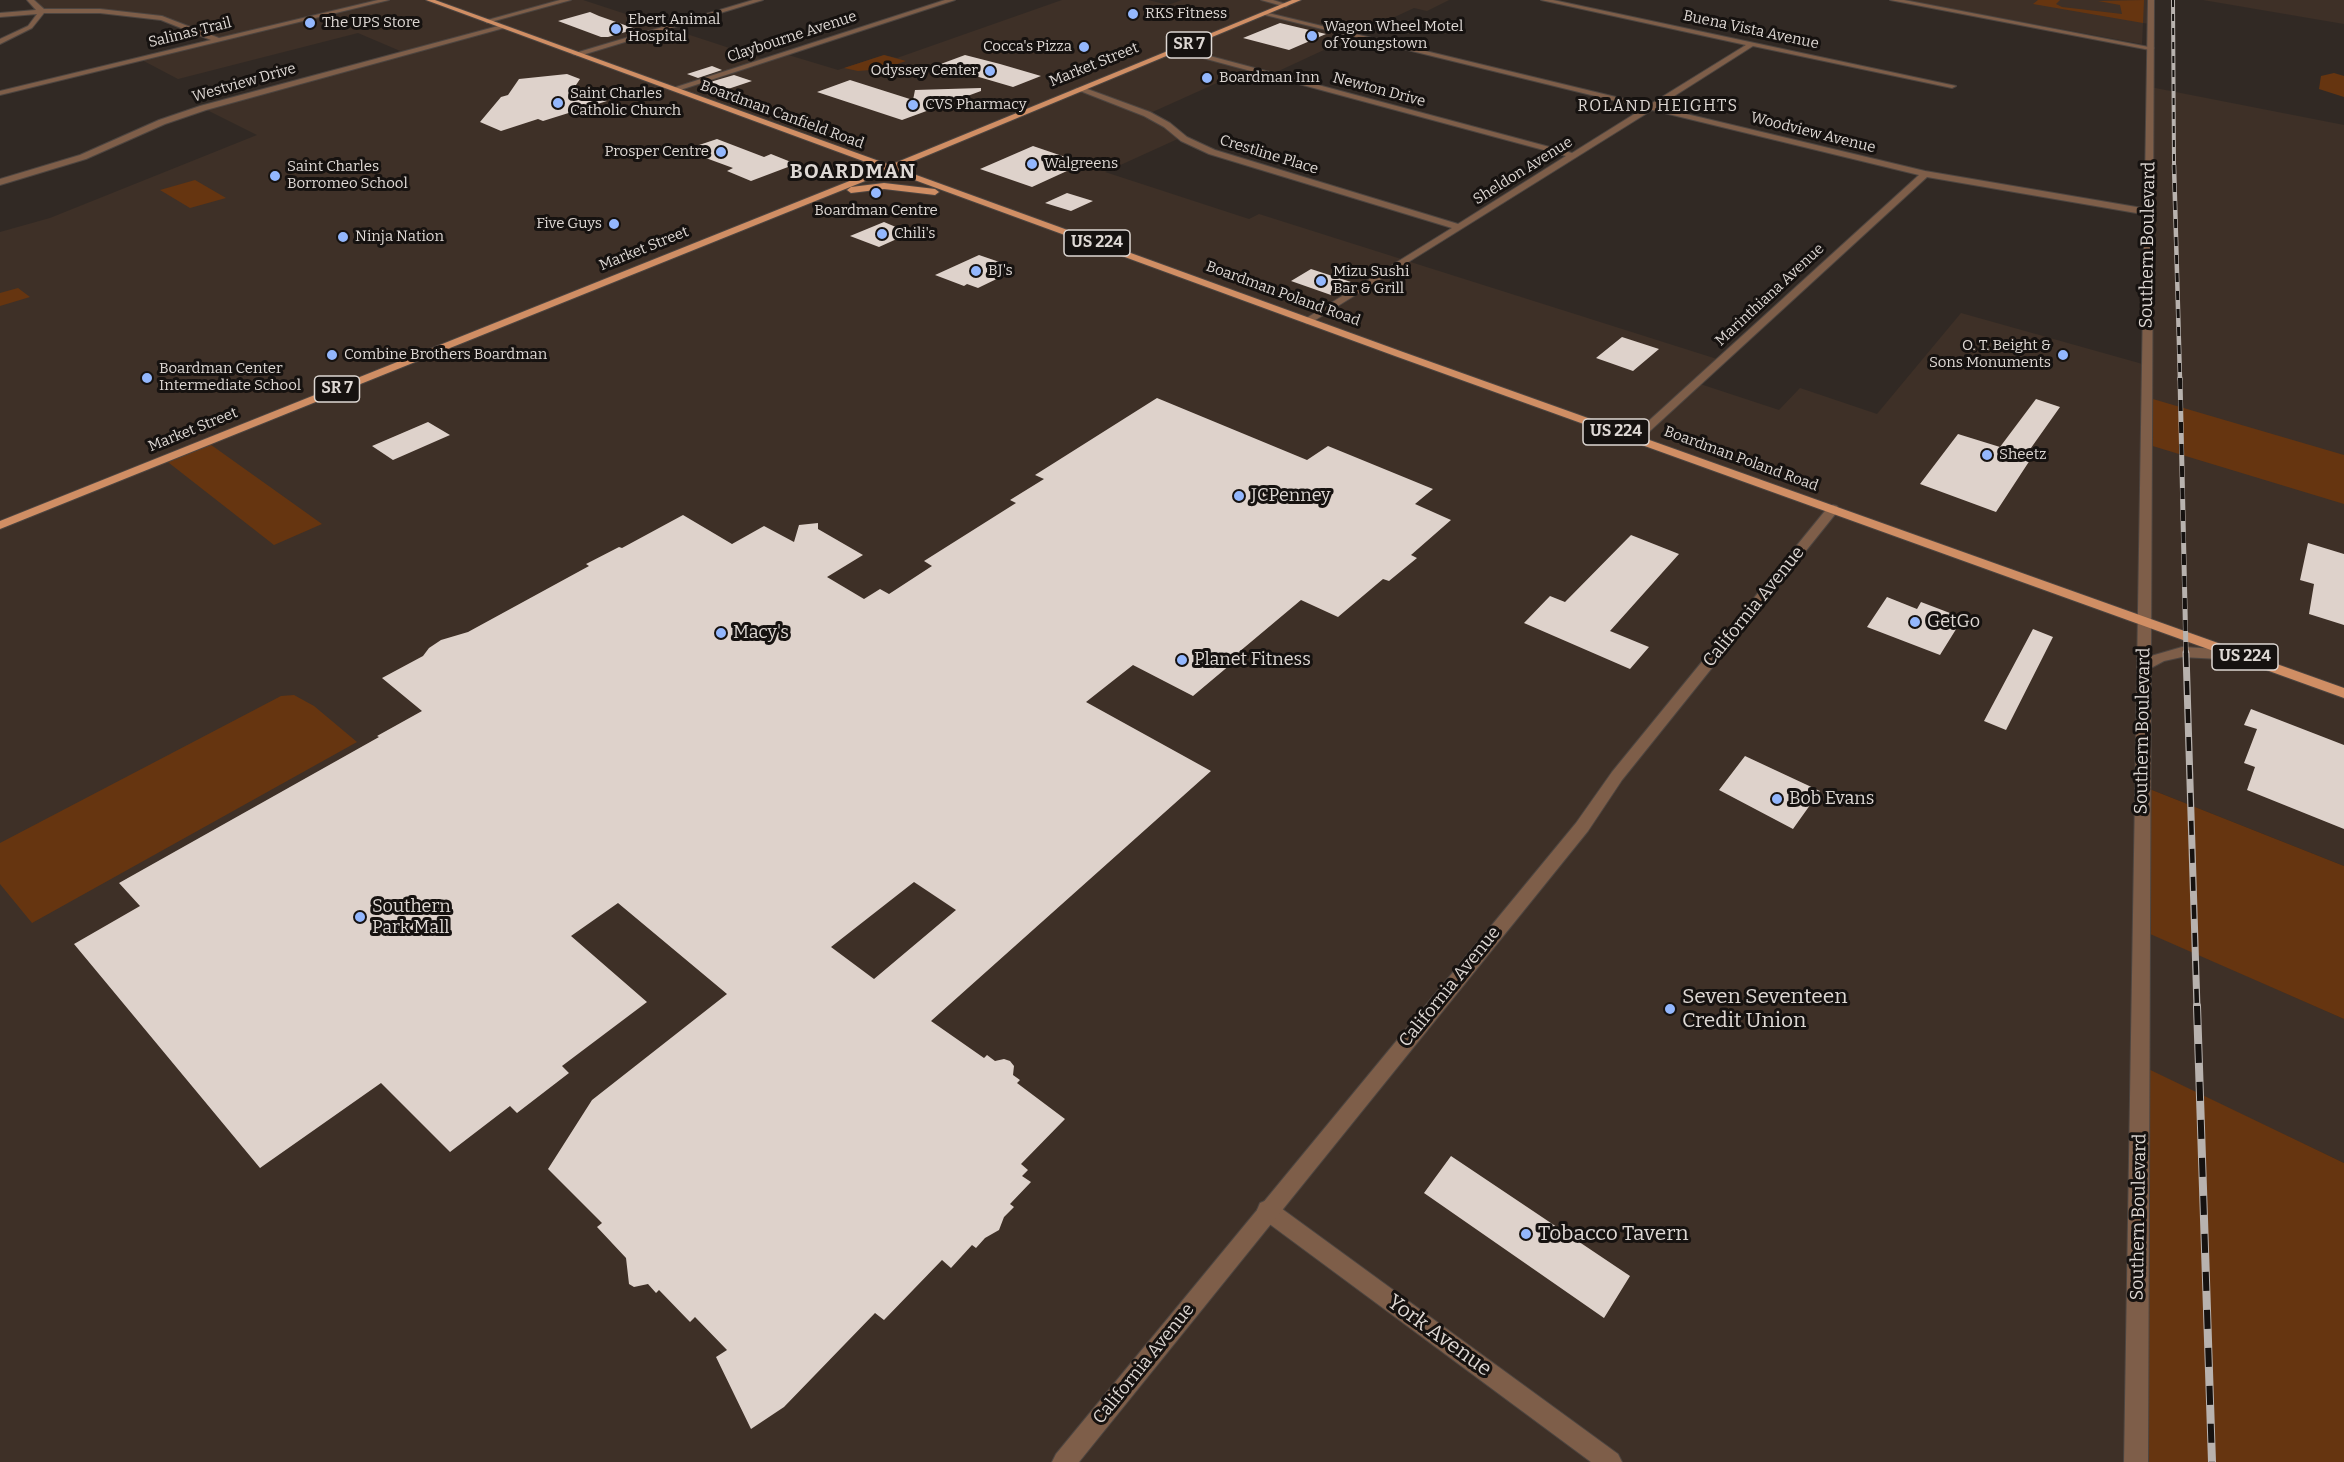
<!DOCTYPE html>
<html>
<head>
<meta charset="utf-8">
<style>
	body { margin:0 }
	canvas { display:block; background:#312924 }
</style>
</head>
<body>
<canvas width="2344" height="1462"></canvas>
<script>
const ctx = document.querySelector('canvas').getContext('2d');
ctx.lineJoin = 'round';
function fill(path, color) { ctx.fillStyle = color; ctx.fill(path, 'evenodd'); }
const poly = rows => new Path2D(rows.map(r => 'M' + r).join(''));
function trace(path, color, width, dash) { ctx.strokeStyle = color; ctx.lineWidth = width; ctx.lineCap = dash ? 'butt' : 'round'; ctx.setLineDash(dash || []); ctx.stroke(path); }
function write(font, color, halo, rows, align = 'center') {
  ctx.font = font + ' Bitter,serif'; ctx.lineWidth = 6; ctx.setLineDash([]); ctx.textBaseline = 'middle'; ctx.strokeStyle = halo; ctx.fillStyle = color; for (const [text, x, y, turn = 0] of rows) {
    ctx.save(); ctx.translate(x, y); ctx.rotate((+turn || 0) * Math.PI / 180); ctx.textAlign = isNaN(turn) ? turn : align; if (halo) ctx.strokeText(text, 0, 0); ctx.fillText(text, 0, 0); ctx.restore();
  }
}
const built = poly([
	[30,0,583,0,766,60,785,54,838,70,884,55,897,58,1062,0,1148,0,1168,5,1182,0,1449,0,1427,11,1414,8,1270,75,1248,69,1148,114,1182,137,1105,172,1249,219,1259,214,1720,360,1697,383,1779,410,1800,388,1877,414,1961,313,2146,365,2150,87,2344,125,2344,866,2142,786,2141,929,2344,1019,2344,1163,2140,1066,2136,1462,0,1462,0,232,50,218,257,135,203,108,405,53,358,33,178,79,140,59,217,40,176,22,137,13,42,11],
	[1904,0,2151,0,2151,24,2143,23,2142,44],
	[2203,0,2344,0,2344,24]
]);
const green = poly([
	[2038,0,2060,0,2056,4,2062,7,2122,14,2120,5,2098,1,2144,0,2143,23,2033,4],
	[884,55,906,61,883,69,858,71,844,68],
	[2334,73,2344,76,2344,97,2319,89,2321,76],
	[195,180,226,198,190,208,160,190],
	[18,288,30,297,0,306,0,293],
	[2146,397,2344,455,2344,504,2146,444],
	[207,442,322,524,274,545,164,459],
	[294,695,314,706,357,742,32,923,0,884,0,843,281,696],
	[2142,786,2344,866,2344,1019,2141,930],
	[2140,1065,2344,1163,2344,1462,2136,1462]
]);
const building = poly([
	[590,12,599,16,636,29,608,37,601,37,558,21],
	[1280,23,1326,34,1289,50,1243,38],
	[965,55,1000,64,1041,76,1013,87,938,65],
	[712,66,722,70,698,78,687,74],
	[567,74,580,79,574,88,607,101,543,121,538,119,501,131,480,122,501,97,508,95,519,79],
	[734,75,752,81,728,89,710,82],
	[850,80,913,100,915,90,981,88,981,91,902,120,817,92],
	[717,139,764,157,771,154,796,164,751,181,727,171,733,168,684,150],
	[1033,146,1074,160,1070,162,1080,165,1032,187,980,169],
	[1067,193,1093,201,1071,211,1045,203],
	[884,222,910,233,879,247,850,236],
	[979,255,1014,267,1007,270,1011,272,978,288,967,284,964,286,935,275],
	[1311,269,1351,282,1331,295,1291,281],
	[1622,337,1659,349,1633,371,1596,358],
	[1157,398,1307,460,1328,446,1433,489,1415,504,1451,520,1411,555,1417,558,1389,581,1383,579,1338,617,1301,600,1239,652,1243,654,1193,696,1133,665,1086,702,1211,771,931,1021,984,1058,987,1055,995,1061,1004,1059,1010,1061,1014,1066,1013,1075,1020,1080,1017,1083,1065,1119,1021,1164,1028,1170,1022,1176,1031,1182,1010,1204,1014,1207,1004,1217,999,1230,985,1238,976,1248,972,1245,951,1268,942,1260,884,1320,875,1313,784,1407,751,1429,716,1357,727,1350,695,1317,690,1322,659,1290,656,1293,648,1284,634,1287,629,1284,626,1258,597,1227,602,1223,548,1169,592,1100,727,994,618,903,571,936,647,1002,562,1066,569,1073,517,1113,510,1106,450,1152,381,1083,260,1168,74,944,140,906,119,883,379,737,377,736,422,711,382,678,423,656,429,648,441,640,468,632,589,566,586,564,619,547,622,548,683,515,732,544,764,526,794,542,799,525,818,523,818,529,863,555,827,577,864,599,880,589,889,594,932,566,924,561,1016,503,1010,500,1044,479,1035,475],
	[914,882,956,910,874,979,831,947],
	[2036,399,2060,407,2026,455,2032,457,1996,512,1920,484,1958,434,2000,447],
	[428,422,450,435,393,460,372,446],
	[1631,535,1679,554,1610,631,1649,647,1630,669,1524,623,1550,596,1565,602],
	[2308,543,2344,554,2344,625,2309,614,2314,584,2300,580],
	[1887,597,1917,609,1921,602,1963,618,1940,655,1867,627],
	[2033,629,2053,637,2006,730,1984,721],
	[2251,709,2344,745,2344,829,2247,790,2255,767,2244,763,2257,729,2244,725],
	[1745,756,1820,791,1793,829,1719,790],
	[1451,1156,1630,1276,1604,1318,1424,1193]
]);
const minor = poly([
	[27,0,34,0,44,9,100,9,162,16,219,38,378,0,389,0,0,95,0,91,211,40,161,20,100,13,44,13,32,28,0,44,0,39,28,26,37,14,0,17,0,13,36,10,27,0],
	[560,0,571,0,487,23,484,21,560,0],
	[753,0,763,0,579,56,572,54,753,0],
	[945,0,955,0,677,91,670,89,945,0],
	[1261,0,1273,0,1289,5,1286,7,1261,0],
	[1541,0,1553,0,1956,86,1952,88,1753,46,1657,107,1925,171,2148,209,2153,212,2148,215,1927,177,1639,441,1635,442,1631,441,1631,437,1919,175,1652,110,1309,324,1305,323,1305,319,1452,228,1209,154,1181,141,1164,127,1144,116,1075,89,1082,87,1150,112,1170,123,1187,137,1215,150,1458,224,1566,156,1173,50,1180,48,1572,153,1644,108,1261,14,1264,12,1649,105,1746,45,1541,0],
	[1890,0,1904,0,2154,48,2150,50,1890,0],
	[502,25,504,28,206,110,165,124,86,159,0,185,0,179,80,155,159,120,200,106,502,25],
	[1267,1200,1274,1203,1618,1454,1622,1462,1591,1462,1260,1217,1257,1210,1260,1203,1267,1200]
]);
const tertiary = poly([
	[2148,0,2154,0,2151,656,2182,647,2238,650,2245,655,2238,660,2182,657,2164,661,2151,668,2148,1462,2124,1462,2148,0],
	[1833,505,1837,506,1839,509,1837,512,1622,780,1588,831,1079,1462,1052,1462,1056,1454,1576,823,1612,772,1829,506,1833,505]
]);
const primary = poly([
	[426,0,435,0,890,165,1292,0,1301,0,897,168,1403,352,2344,688,2344,698,1395,356,890,171,0,529,0,521,882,168,426,0],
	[884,183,935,189,939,192,935,195,884,189,851,193,847,190,851,187,884,183]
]);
const railFar4 = poly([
	[2173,0,2174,166]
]);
const railFar3 = poly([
	[2174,165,2180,380]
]);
const railFar2 = poly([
	[2180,378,2186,654]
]);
const railFar1 = poly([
	[2186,653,2197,1008]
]);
const rail = poly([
	[2197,1006,2212,1462]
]);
const markers = [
	[1133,14,6,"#93b7fd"],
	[310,23,6,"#93b7fd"],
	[616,29,6,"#93b7fd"],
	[1312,36,6,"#93b7fd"],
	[1084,47,6,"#93b7fd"],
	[990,71,6,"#93b7fd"],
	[1207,78,6,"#93b7fd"],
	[558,103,6,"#93b7fd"],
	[913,105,6,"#93b7fd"],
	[721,152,6,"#93b7fd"],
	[1032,164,6,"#93b7fd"],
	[275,176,6,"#93b7fd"],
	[876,193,6,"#93b7fd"],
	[614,224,6,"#93b7fd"],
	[882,234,6,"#93b7fd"],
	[343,237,6,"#93b7fd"],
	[976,271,6,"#93b7fd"],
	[1321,281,6,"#93b7fd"],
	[332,355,6,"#93b7fd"],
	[2063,355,6,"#93b7fd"],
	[147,378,6,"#93b7fd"],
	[1987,455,6,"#93b7fd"],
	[1239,496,6,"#93b7fd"],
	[1915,622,6,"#93b7fd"],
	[721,633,6,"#93b7fd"],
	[1182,660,6,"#93b7fd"],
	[1777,799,6,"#93b7fd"],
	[360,917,6,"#93b7fd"],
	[1670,1009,6,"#93b7fd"],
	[1526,1234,6,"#93b7fd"]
];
const farPoinames = [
	["RKS Fitness",1145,14],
	["Ebert Animal",628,20],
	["Hospital",628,37],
	["The UPS Store",322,23],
	["Wagon Wheel Motel",1324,27],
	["of Youngstown",1324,44],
	["Cocca's Pizza",1072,47,"right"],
	["Odyssey Center",978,71,"right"],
	["Boardman Inn",1219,78],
	["Saint Charles",570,94],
	["Catholic Church",570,111],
	["CVS Pharmacy",925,105],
	["Prosper Centre",709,152,"right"],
	["Walgreens",1044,164],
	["Saint Charles",287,167],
	["Borromeo School",287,184],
	["Boardman Centre",876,211,"center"],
	["Five Guys",602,224,"right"],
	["Chili's",894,234],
	["Ninja Nation",355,237],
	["BJ's",988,271],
	["Mizu Sushi",1333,272],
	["Bar & Grill",1333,289],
	["O. T. Beight &",2051,346,"right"],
	["Sons Monuments",2051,363,"right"],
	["Combine Brothers Boardman",344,355],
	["Boardman Center",159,369],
	["Intermediate School",159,386],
	["Sheetz",1999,455]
];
const farStreetnames = [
	["Buena Vista Avenue",1751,30,12],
	["Salinas Trail",190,33,-14],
	["Claybourne Avenue",792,37,-18],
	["Market Street",1094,65,-22],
	["Westview Drive",244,83,-16],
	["Newton Drive",1379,90,15],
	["Boardman Canfield Road",782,115,20],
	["Woodview Avenue",1813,133,14],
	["Crestline Place",1269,155,17],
	["Sheldon Avenue",1523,171,-32],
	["Market Street",644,249,-22],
	["Boardman Poland Road",1283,294,20],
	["Marinthiana Avenue",1770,295,-43],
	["Market Street",193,430,-22],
	["Boardman Poland Road",1741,459,20]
];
const shields = [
	[1189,45,45],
	[1097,243,66],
	[337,389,45],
	[1616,432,66],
	[2245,657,66]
];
const shieldNames = [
	["SR 7",1189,45],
	["US 224",1097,243],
	["SR 7",337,389],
	["US 224",1616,432],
	["US 224",2245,657]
];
const farNeighbourhoodnames = [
	["ROLAND HEIGHTS",1658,107]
];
const streetNames = [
	["Southern Boulevard",2148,245,-89],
	["California Avenue",1754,607,-51],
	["Southern Boulevard",2143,731,-89],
	["California Avenue",1450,987,-51],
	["Southern Boulevard",2139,1217,-89],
	["California Avenue",1144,1364,-51]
];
const poiNames = [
	["JCPenney",1251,496],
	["GetGo",1927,622],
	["Macy's",733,633],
	["Planet Fitness",1194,660],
	["Bob Evans",1789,799],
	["Southern",372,907],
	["Park Mall",372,928]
];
const farDistrictnames = [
	["BOARDMAN",853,172]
];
const nearPoinames = [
	["Seven Seventeen",1682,997],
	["Credit Union",1682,1021],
	["Tobacco Tavern",1538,1234]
];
const nearStreetnames = [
	["York Avenue",1439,1336,36]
];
fill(built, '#3e3027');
fill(green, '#663510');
fill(building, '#ded2cb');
trace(minor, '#4d4540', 2);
trace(tertiary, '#4d4540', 2);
trace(primary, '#4d4540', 2);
fill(minor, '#7e5e49');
fill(tertiary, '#7e5e49');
fill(primary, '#d08e64');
trace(railFar4, '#b8b2ae', 4);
trace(railFar3, '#b8b2ae', 4.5);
trace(railFar2, '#b8b2ae', 5);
trace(railFar1, '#b8b2ae', 7);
trace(rail, '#b8b2ae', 8);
trace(railFar4, '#161210', 2, [7]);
trace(railFar3, '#161210', 3, [9]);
trace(railFar2, '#161210', 4, [11]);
trace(railFar1, '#161210', 4.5, [14]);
trace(rail, '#161210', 6, [19]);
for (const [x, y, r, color] of markers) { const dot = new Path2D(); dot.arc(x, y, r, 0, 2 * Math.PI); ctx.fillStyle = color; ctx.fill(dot); trace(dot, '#161210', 2); }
write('15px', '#ded8d4', '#161210', farPoinames, 'left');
write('15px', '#ded8d4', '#161210', farStreetnames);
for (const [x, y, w] of shields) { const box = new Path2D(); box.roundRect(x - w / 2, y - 13, w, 26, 4.5); ctx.fillStyle = '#161210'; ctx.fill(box); trace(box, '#ded8d4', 1.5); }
write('bold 16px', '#ded8d4', null, shieldNames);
ctx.letterSpacing = '1.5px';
write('16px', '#ded8d4', '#161210', farNeighbourhoodnames);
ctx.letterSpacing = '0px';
write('18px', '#ded8d4', '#161210', streetNames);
write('18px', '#ded8d4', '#161210', poiNames, 'left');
ctx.letterSpacing = '1.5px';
write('bold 20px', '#ded8d4', '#161210', farDistrictnames);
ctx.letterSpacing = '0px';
write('21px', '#ded8d4', '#161210', nearPoinames, 'left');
write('21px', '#ded8d4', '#161210', nearStreetnames);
</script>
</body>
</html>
